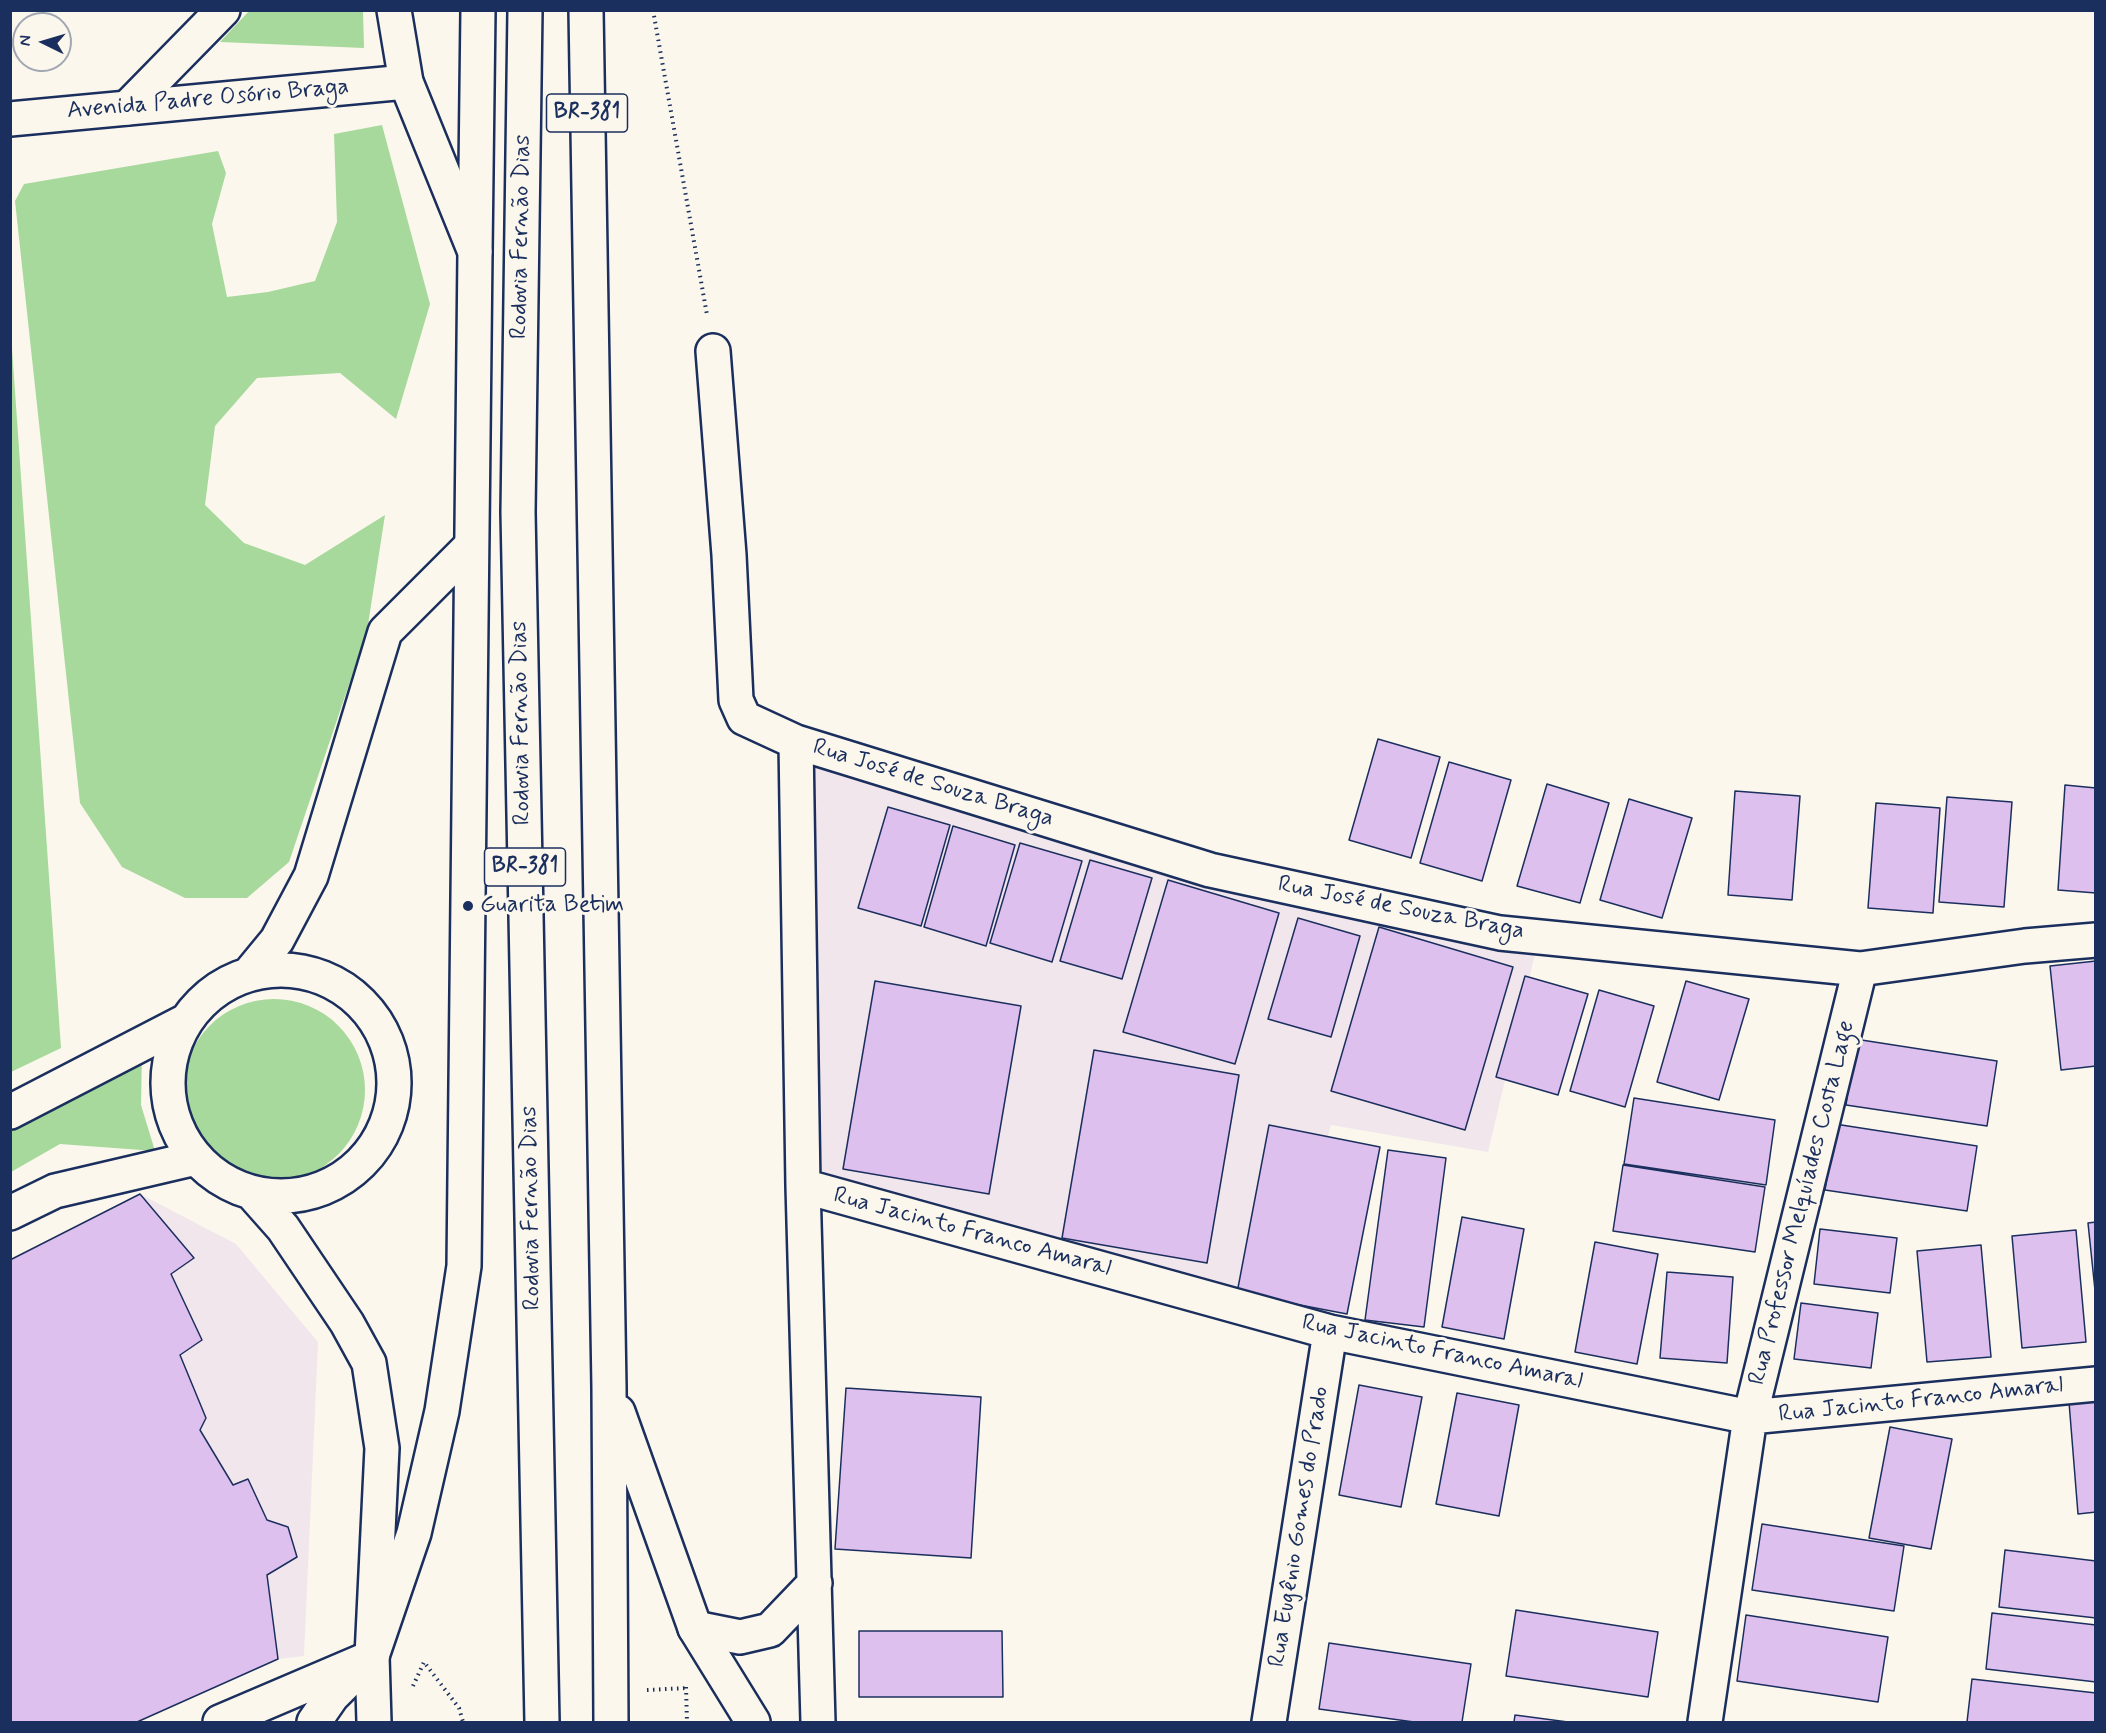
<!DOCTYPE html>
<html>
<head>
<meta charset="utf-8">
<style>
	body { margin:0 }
	#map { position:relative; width:2106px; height:1733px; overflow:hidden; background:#fbf7ec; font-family:Mynerve,sans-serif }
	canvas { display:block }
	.frame { position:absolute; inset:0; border:12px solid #1b2f5e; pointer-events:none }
	.north { position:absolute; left:12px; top:12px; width:60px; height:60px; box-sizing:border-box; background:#fbf7ec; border:2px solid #a1a7b3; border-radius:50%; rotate:275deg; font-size:16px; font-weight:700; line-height:24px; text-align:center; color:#1b2f5e }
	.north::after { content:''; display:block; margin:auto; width:21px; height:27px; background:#1b2f5e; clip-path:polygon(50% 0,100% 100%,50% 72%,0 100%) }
</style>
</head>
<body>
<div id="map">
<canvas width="2106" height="1733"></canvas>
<div class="frame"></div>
<div class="north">N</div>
</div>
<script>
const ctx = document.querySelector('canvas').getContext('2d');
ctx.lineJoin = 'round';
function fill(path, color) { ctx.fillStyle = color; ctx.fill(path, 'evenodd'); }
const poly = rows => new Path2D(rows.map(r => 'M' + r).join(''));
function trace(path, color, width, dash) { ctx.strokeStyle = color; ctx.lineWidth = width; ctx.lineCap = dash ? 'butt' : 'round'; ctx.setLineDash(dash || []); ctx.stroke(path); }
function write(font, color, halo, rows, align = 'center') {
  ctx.font = font + ' Mynerve,sans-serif'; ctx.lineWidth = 6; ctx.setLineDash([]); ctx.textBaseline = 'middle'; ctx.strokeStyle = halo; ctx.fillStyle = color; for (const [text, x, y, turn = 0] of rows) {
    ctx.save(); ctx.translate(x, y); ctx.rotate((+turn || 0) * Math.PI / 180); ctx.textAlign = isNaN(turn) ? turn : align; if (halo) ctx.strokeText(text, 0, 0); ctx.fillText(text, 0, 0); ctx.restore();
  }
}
const built = poly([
	[796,742,1210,870,1539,937,1488,1152,1331,1125,1281,1318,803,1186],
	[140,1194,236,1244,318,1342,304,1656,278,1659,137,1722,11,1722,11,1260]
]);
const green = poly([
	[250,10,363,11,364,48,220,42],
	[382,125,430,304,396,419,340,373,257,378,215,426,205,505,244,543,305,565,385,515,367,631,289,862,247,898,185,898,122,867,80,803,15,201,24,184,218,151,226,173,212,224,227,297,268,292,315,281,337,222,334,134],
	[10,320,61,1048,11,1072,10,1072],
	'183 1090a91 91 0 1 1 182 0a91 91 0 1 1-182 0Z',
	[142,1051,141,1105,155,1151,60,1144,11,1172,11,1118]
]);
const building = poly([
	[1378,739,1440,757,1411,858,1349,840,1378,739],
	[1449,762,1511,780,1482,881,1420,863,1449,762],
	[1547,784,1609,803,1580,903,1517,886,1547,784],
	[2065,785,2096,788,2096,893,2058,890,2065,785],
	[1735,791,1800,796,1792,900,1728,895,1735,791],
	[1947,797,2012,802,2004,907,1939,902,1947,797],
	[1629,799,1692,818,1662,918,1600,900,1629,799],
	[1876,803,1940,808,1933,913,1868,908,1876,803],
	[888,807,950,825,921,926,858,908,888,807],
	[953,826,1015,845,986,946,924,927,953,826],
	[1020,843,1082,861,1052,962,990,943,1020,843],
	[1090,860,1152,878,1122,979,1060,961,1090,860],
	[1168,880,1279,913,1235,1064,1123,1032,1168,880],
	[1298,918,1360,936,1331,1037,1268,1019,1298,918],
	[1379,927,1513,967,1465,1130,1331,1091,1379,927],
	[2096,961,2096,1066,2061,1070,2050,966,2096,961],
	[1525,976,1588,994,1558,1095,1496,1077,1525,976],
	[875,981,1021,1006,989,1194,843,1169,875,981],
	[1686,981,1749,999,1719,1100,1657,1082,1686,981],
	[1599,990,1654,1006,1625,1107,1570,1091,1599,990],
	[1855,1039,1997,1061,1987,1126,1846,1105,1855,1039],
	[1094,1050,1239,1075,1207,1263,1062,1238,1094,1050],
	[1634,1098,1775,1120,1766,1185,1624,1164,1634,1098],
	[1835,1124,1977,1146,1967,1211,1825,1190,1835,1124],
	[1269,1125,1380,1147,1347,1314,1237,1293,1269,1125],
	[1388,1150,1446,1158,1424,1327,1365,1320,1388,1150],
	[1623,1165,1765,1187,1755,1252,1613,1231,1623,1165],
	[140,1194,194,1258,171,1274,202,1340,180,1355,206,1418,200,1430,233,1485,248,1479,267,1520,288,1527,297,1557,267,1575,278,1659,137,1722,10,1722,10,1260,140,1194],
	[1462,1217,1524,1229,1504,1339,1442,1327,1462,1217],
	[2096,1222,2096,1300,2088,1223,2096,1222],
	[1820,1229,1897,1238,1890,1293,1814,1284,1820,1229],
	[2076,1230,2086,1342,2022,1348,2012,1236,2076,1230],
	[1595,1242,1658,1254,1637,1364,1575,1352,1595,1242],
	[1981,1245,1991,1357,1927,1362,1917,1251,1981,1245],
	[1667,1272,1733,1277,1727,1363,1660,1358,1667,1272],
	[1801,1303,1878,1313,1871,1368,1794,1359,1801,1303],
	[1359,1385,1422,1397,1401,1507,1339,1495,1359,1385],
	[846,1388,981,1397,971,1558,835,1549,846,1388],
	[1457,1393,1519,1405,1499,1516,1436,1504,1457,1393],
	[2096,1400,2096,1512,2078,1514,2069,1402,2096,1400],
	[1890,1427,1952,1439,1931,1549,1869,1538,1890,1427],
	[1762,1524,1904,1546,1894,1611,1752,1590,1762,1524],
	[2005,1550,2096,1561,2096,1618,1999,1607,2005,1550],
	[1516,1610,1658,1632,1648,1697,1506,1676,1516,1610],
	[1992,1613,2096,1625,2096,1682,1986,1669,1992,1613],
	[1746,1615,1888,1637,1878,1702,1737,1681,1746,1615],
	[859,1631,1002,1631,1003,1697,859,1697,859,1631],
	[1329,1643,1471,1664,1462,1722,1414,1722,1319,1709,1329,1643],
	[1972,1679,2096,1693,2096,1722,1967,1722,1972,1679],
	[1515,1715,1568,1722,1514,1722,1515,1715]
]);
const path = poly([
	[653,10,707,315],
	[413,1686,424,1662,459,1708,463,1722],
	[686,1687,687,1722],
	[647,1690,687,1688]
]);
const minor = poly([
	[713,351,729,555,736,700,744,718,796,742,1210,870,1500,933,1860,969,2025,946,2096,940],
	[796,742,803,1186,818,1722],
	[803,1186,1330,1332,1750,1417,2096,1384],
	[695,1628,740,1637,770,1630,815,1583],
	[220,1722,370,1658],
	[1269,1722,1330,1332],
	[1705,1722,1750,1417,1860,969]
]);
const tertiary = poly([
	[10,119,406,82],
	[314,1722,332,1696,372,1656]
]);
const secondary = poly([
	'168 1083a113 113 0 1 1 226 0a113 113 0 1 1-226 0Z',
	[249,974,277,940,311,876,385,632,471,546],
	[10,1112,186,1021],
	[252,1193,283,1228,347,1323,369,1363,382,1448,372,1656,374,1722],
	[10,1213,55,1191,196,1158]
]);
const primary = poly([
	[127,108,223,10],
	[372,1656,414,1533,442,1411,464,1266,475,252,406,82,394,10]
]);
const motorway = poly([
	[525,10,518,512,542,1722],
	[586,10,609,1387,611,1722],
	[475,252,478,10],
	[618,1412,695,1628,753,1722]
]);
const markers = [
	[468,906,6,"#1b2f5e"]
];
const shields = [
	[587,113,81],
	[525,867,81]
];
const shieldNames = [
	["BR-381",587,113],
	["BR-381",525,867]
];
const streetNames = [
	["Avenida Padre Osório Braga",208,100,-5],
	["Rodovia Fernão Dias",522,237,-89],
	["Rodovia Fernão Dias",522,723,-91],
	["Rua José de Souza Braga",933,784,17],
	["Rua José de Souza Braga",1401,909,11],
	["Rua Professor Melquíades Costa Lage",1803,1203,-76],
	["Rodovia Fernão Dias",532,1208,-91],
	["Rua Jacinto Franco Amaral",972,1233,15],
	["Rua Jacinto Franco Amaral",1442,1353,12],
	["Rua Jacinto Franco Amaral",1921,1401,-6],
	["Rua Eugênio Gomes do Prado",1300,1527,-81]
];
const poiNames = [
	["Guarita Betim",480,906]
];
fill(built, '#f2e6ed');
fill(green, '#a6d99b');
fill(building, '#dec0ee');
trace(building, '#1b2f5e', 1.5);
trace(minor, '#1b2f5e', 38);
trace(tertiary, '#1b2f5e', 38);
trace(secondary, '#1b2f5e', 38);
trace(primary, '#1b2f5e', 38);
trace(motorway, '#1b2f5e', 38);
trace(path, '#1b2f5e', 4, [1.5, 4.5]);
trace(minor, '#fbf7ec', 33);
trace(tertiary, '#fbf7ec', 33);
trace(secondary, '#fbf7ec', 33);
trace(primary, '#fbf7ec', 33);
trace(motorway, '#fbf7ec', 33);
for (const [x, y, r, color] of markers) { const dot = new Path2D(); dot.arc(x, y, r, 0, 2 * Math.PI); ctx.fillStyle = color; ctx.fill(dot); trace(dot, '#fbf7ec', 2); }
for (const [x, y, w] of shields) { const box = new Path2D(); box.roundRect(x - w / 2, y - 19, w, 38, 4.5); ctx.fillStyle = '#fbf7ec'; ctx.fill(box); trace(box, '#1b2f5e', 1.5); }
write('bold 22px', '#1b2f5e', null, shieldNames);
write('24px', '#1b2f5e', '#fbf7ec', streetNames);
write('24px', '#1b2f5e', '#fbf7ec', poiNames, 'left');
</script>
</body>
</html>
